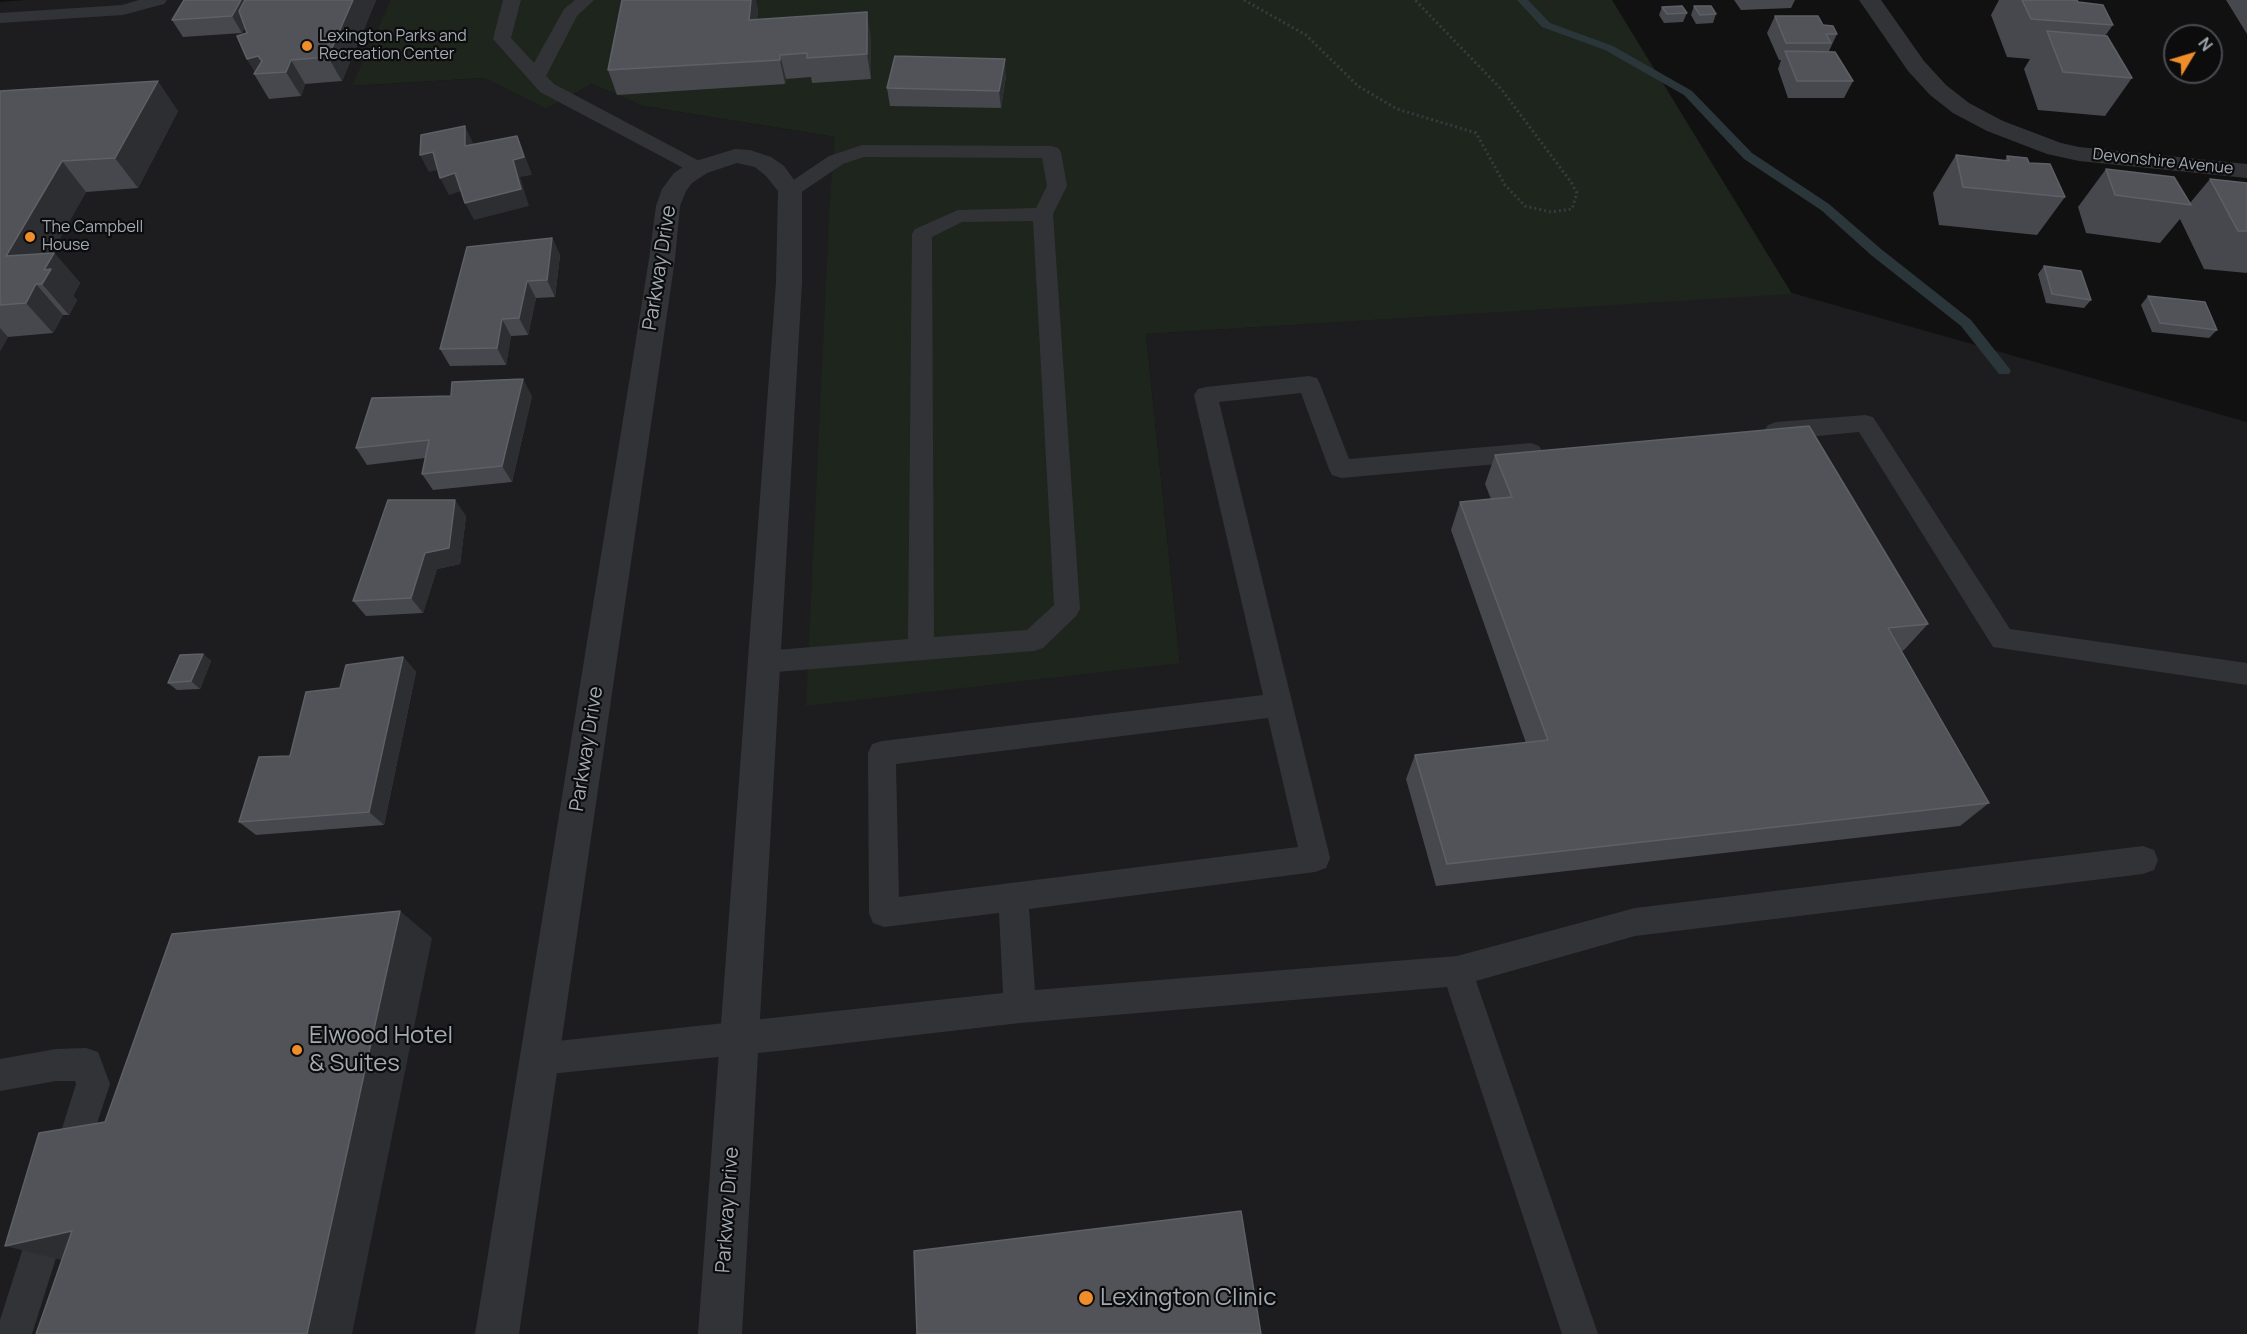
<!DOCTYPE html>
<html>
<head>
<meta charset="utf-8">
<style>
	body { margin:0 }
	#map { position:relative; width:2247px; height:1334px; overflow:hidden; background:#111112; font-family:Manrope,sans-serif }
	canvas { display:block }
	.north { position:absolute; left:2163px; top:24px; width:60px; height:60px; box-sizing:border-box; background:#0c0c0d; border:2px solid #484b4f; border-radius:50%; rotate:52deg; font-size:16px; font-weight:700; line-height:24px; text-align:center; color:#a2aab3 }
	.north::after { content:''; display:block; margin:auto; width:21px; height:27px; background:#f08d2b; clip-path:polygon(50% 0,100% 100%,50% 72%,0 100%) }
</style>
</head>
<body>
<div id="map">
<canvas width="2247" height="1334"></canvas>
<div class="north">N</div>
</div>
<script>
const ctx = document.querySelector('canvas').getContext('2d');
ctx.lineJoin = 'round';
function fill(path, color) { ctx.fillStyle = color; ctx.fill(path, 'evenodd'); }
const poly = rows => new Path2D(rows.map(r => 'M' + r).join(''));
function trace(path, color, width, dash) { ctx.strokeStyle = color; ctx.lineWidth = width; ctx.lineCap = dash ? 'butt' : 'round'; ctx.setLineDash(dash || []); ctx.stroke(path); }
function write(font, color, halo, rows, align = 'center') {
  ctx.font = font + ' Manrope,sans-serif'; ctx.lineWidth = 4.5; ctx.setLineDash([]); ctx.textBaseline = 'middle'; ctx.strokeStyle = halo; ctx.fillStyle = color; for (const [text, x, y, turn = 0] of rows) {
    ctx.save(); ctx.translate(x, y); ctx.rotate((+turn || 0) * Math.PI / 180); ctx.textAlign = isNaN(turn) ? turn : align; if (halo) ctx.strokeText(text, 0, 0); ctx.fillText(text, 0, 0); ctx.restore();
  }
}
const built = poly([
	[25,0,392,0,353,86,484,78,546,109,592,84,643,106,835,137,1180,663,1146,334,1792,293,2247,422,2247,1334,0,1334,0,2]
]);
const green = poly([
	[391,0,1612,0,1792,294,1146,334,1180,663,806,706,830,200,835,137,643,106,592,84,546,109,484,78,352,86]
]);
const stream = poly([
	[1517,0,1528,0,1550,23,1613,46,1692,91,1752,153,1829,204,1881,249,1971,320,2009,368,2011,371,2009,374,1999,374,1961,326,1871,255,1821,210,1744,159,1684,95,1605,50,1542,27,1517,0]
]);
const path = poly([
	[1244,0,1306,35,1358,86,1397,109,1476,133,1505,185,1525,206,1551,212,1572,209,1577,193,1571,182,1502,90,1415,0]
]);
const service = poly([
	[139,0,167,0,164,4,123,15,0,23,0,13,122,5,139,0],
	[503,0,521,0,511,38,534,63,564,9,575,0,594,0,577,16,546,76,554,84,705,164,708,168,705,172,691,172,540,92,493,39,503,0],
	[862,145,1051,146,1058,148,1061,152,1067,186,1053,214,1080,609,1076,616,1043,648,1034,651,764,673,754,670,751,662,754,654,764,651,908,639,912,234,915,229,958,210,1036,208,1047,186,1042,158,864,157,843,164,797,195,790,197,783,195,780,191,783,187,829,156,862,145],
	[1033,221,1054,605,1027,630,934,637,932,237,962,222,1033,221],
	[1309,376,1317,378,1320,384,1349,459,1531,443,1539,446,1543,452,1539,458,1531,461,1341,478,1332,475,1329,469,1301,393,1219,402,1330,858,1326,868,1315,872,1029,909,1035,990,1457,956,1635,908,2143,846,2154,850,2158,860,2154,870,2143,874,1635,936,1476,981,1598,1334,1562,1334,1447,987,1020,1023,778,1051,539,1075,527,1071,523,1059,527,1047,539,1043,1003,993,999,913,884,927,873,923,869,913,868,753,872,744,882,741,1263,695,1194,395,1198,389,1206,387,1309,376],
	[1268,718,1298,847,899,897,896,764,1268,718],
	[1865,415,1873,417,2010,629,2247,663,2247,685,1993,647,1859,432,1776,440,1768,437,1764,431,1768,425,1776,422,1865,415],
	[86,1048,98,1052,110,1084,81,1172,69,1177,57,1172,52,1160,76,1084,75,1081,56,1081,0,1091,0,1059,56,1049,86,1048],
	[50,1202,62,1208,68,1220,32,1334,0,1334,0,1320,32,1220,38,1208,50,1202]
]);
const minor = poly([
	[1859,0,1881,0,1924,61,1946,85,1969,103,2003,121,2061,143,2079,147,2247,164,2247,178,2079,161,2047,154,1987,131,1953,113,1930,95,1908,71,1859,0],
	[735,149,750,150,771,157,784,166,802,191,802,282,742,1334,698,1334,776,282,778,191,766,176,755,167,737,163,707,173,692,183,686,191,680,206,675,259,519,1334,475,1334,649,259,656,206,662,189,674,173,689,163,735,149]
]);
const wall = poly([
	[184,0,376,0,342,81,305,84,301,96,269,99,254,74,255,72,247,59,247,33,245,28,242,33,183,37,172,20],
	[1734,0,1797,0,1795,0,1791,8,1741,10],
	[1999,0,2077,0,2078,2,2113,25,2105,36,2132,78,2105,116,2038,110,2024,69,2030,59,2007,57,1991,15],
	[2226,0,2247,0,2247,34],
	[1694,6,1716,14,1713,23,1696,24,1691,15],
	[1662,7,1687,13,1683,22,1664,23,1659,15],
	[758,9,757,19,871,37,871,79,812,83,811,77,786,79,785,84,617,95,608,70],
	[1775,16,1823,25,1837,34,1829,51,1827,52,1853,81,1844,98,1788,98,1778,69,1781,60,1779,60,1767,33],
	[1006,76,1001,108,890,106,887,88],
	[0,91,178,111,138,188,86,192,51,253,54,253,80,283,73,296,77,300,69,315,63,315,53,333,8,337,0,351],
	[1956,155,2005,161,2007,156,2029,163,2065,197,2037,235,1939,225,1933,193],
	[2106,169,2190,203,2210,179,2247,183,2247,273,2204,269,2180,219,2160,243,2086,233,2078,207],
	[552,238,560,255,555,297,536,298,528,335,511,336,506,365,450,366,440,349],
	[2044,266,2091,300,2084,308,2046,303,2038,274],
	[2148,296,2217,330,2209,338,2152,332,2141,305],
	[451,396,532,396,512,482,433,490,422,474,425,458,367,465,356,448],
	[1495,455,1928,624,1904,650,1902,651,1989,803,1960,826,1436,886,1406,779,1415,755,1526,743,1451,530,1460,502,1491,499,1485,484],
	[466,516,460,564,437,569,423,613,366,616,353,601],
	[203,654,211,661,200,689,177,690,168,683],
	[403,657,416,672,384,825,256,835,239,822,340,688]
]);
const shadedWall = poly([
	[241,0,260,0,242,33,232,16],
	[353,0,376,0,342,81,328,57],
	[751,0,756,0,758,9,755,44,749,20],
	[867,12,871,37,871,79,867,54],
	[780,55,786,79,785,84,780,60],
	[258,56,268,73,256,74,247,59],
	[1005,59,1006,76,1001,108,999,91],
	[291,60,305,84,301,96,286,72],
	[158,81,178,111,138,188,115,158],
	[465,126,473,143,474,163,465,146],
	[517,136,524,153,532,175,520,177,529,206,474,220,465,203,513,160],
	[433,152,442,169,429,172,420,155],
	[62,161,86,192,33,286,6,256],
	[455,173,464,190,449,195,440,178],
	[552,238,560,255,555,297,547,280],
	[54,253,80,283,73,296,77,300,69,315,42,284,44,270],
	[527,281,536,298,528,335,519,318],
	[36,284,63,315,53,333,26,303],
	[502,319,511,336,506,365,497,348],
	[0,328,8,337,0,351],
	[523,379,532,396,512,482,502,466],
	[455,500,466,516,460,564,437,569,423,613,411,598,425,553],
	[203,654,211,661,200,689,191,681],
	[403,657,416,672,384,825,369,812],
	[400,911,432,938,352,1334,307,1334],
	[72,1231,125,1245,62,1260,5,1246]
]);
const building = poly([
	[184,0,241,0,232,16,172,20,184,0],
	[245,0,353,0,328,57,291,60,286,72,254,74,262,61,258,56,247,59,237,36,247,33,239,11,245,0],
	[622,0,751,0,749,20,867,12,867,54,807,58,807,53,780,55,780,60,608,70,622,0],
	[2022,0,2077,0,2078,2,2103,5,2113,25,2031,19,2022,0],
	[1682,6,1687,13,1667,14,1662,7,1682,6],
	[1694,6,1711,6,1716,14,1700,15,1694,6],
	[1775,16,1818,16,1823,25,1833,26,1837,34,1826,34,1831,43,1786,43,1775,16],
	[2047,31,2107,36,2132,78,2063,72,2047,31],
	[1785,51,1835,52,1853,81,1797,81,1785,51],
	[895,56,1005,59,999,91,887,88,895,56],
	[158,81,115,158,62,161,6,256,54,253,44,270,51,269,42,284,36,284,26,303,0,305,0,91,158,81],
	[465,126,465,146,517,136,524,157,513,160,521,189,465,203,455,173,440,178,433,152,420,155,421,135,465,126],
	[1956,155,2009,161,2007,156,2027,158,2029,163,2050,164,2065,197,1963,187,1956,155],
	[2106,169,2174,177,2191,205,2115,195,2106,169],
	[2210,179,2247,183,2247,231,2238,231,2210,179],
	[552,238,547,280,527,281,519,318,502,319,497,348,440,349,467,247,552,238],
	[2044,266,2081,271,2091,300,2052,294,2044,266],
	[2148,296,2205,302,2217,330,2160,323,2148,296],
	[523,379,502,466,422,474,429,440,356,448,372,398,451,396,452,382,523,379],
	[1809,426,1928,624,1888,628,1989,803,1447,864,1415,755,1548,740,1460,502,1512,497,1495,455,1809,426],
	[388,500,455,500,449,548,425,553,411,598,353,601,388,500],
	[203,654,191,681,168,683,180,655,203,654],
	[403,657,369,812,239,822,259,757,290,756,306,692,340,688,346,665,403,657],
	[400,911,307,1334,36,1334,72,1231,5,1246,39,1133,105,1122,172,934,400,911],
	[1241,1211,1261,1334,917,1334,914,1251,1241,1211]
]);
const markers = [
	[307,46,6,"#f08d2b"],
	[30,237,6,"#f08d2b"],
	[297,1050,6,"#f08d2b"],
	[1086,1298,8,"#f08d2b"]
];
const farPoinames = [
	["Lexington Parks and",319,37],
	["Recreation Center",319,55],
	["The Campbell",42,228],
	["House",42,246]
];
const farStreetnames = [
	["Devonshire Avenue",2163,162,6]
];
const streetNames = [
	["Parkway Drive",660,268,-81],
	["Parkway Drive",587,749,-81],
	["Parkway Drive",728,1210,-86]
];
const nearPoinames = [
	["Elwood Hotel",309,1036],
	["& Suites",309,1064],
	["Lexington Clinic",1100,1298]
];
fill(built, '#1d1d1f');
fill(green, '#1d251d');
fill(stream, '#2a363a');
trace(path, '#383b3e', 3, [2, 3]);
fill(service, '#323337');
fill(minor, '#323337');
fill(wall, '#47484d');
fill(shadedWall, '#2d2e31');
fill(building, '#515358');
trace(building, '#5d6066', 1.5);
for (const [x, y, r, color] of markers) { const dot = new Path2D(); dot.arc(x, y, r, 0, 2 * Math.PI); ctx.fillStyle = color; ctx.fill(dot); trace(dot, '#0c0c0d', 2); }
write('16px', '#a2aab3', '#0c0c0d', farPoinames, 'left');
write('16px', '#a2aab3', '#0c0c0d', farStreetnames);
write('20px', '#a2aab3', '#0c0c0d', streetNames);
write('24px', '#a2aab3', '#0c0c0d', nearPoinames, 'left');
</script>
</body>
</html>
